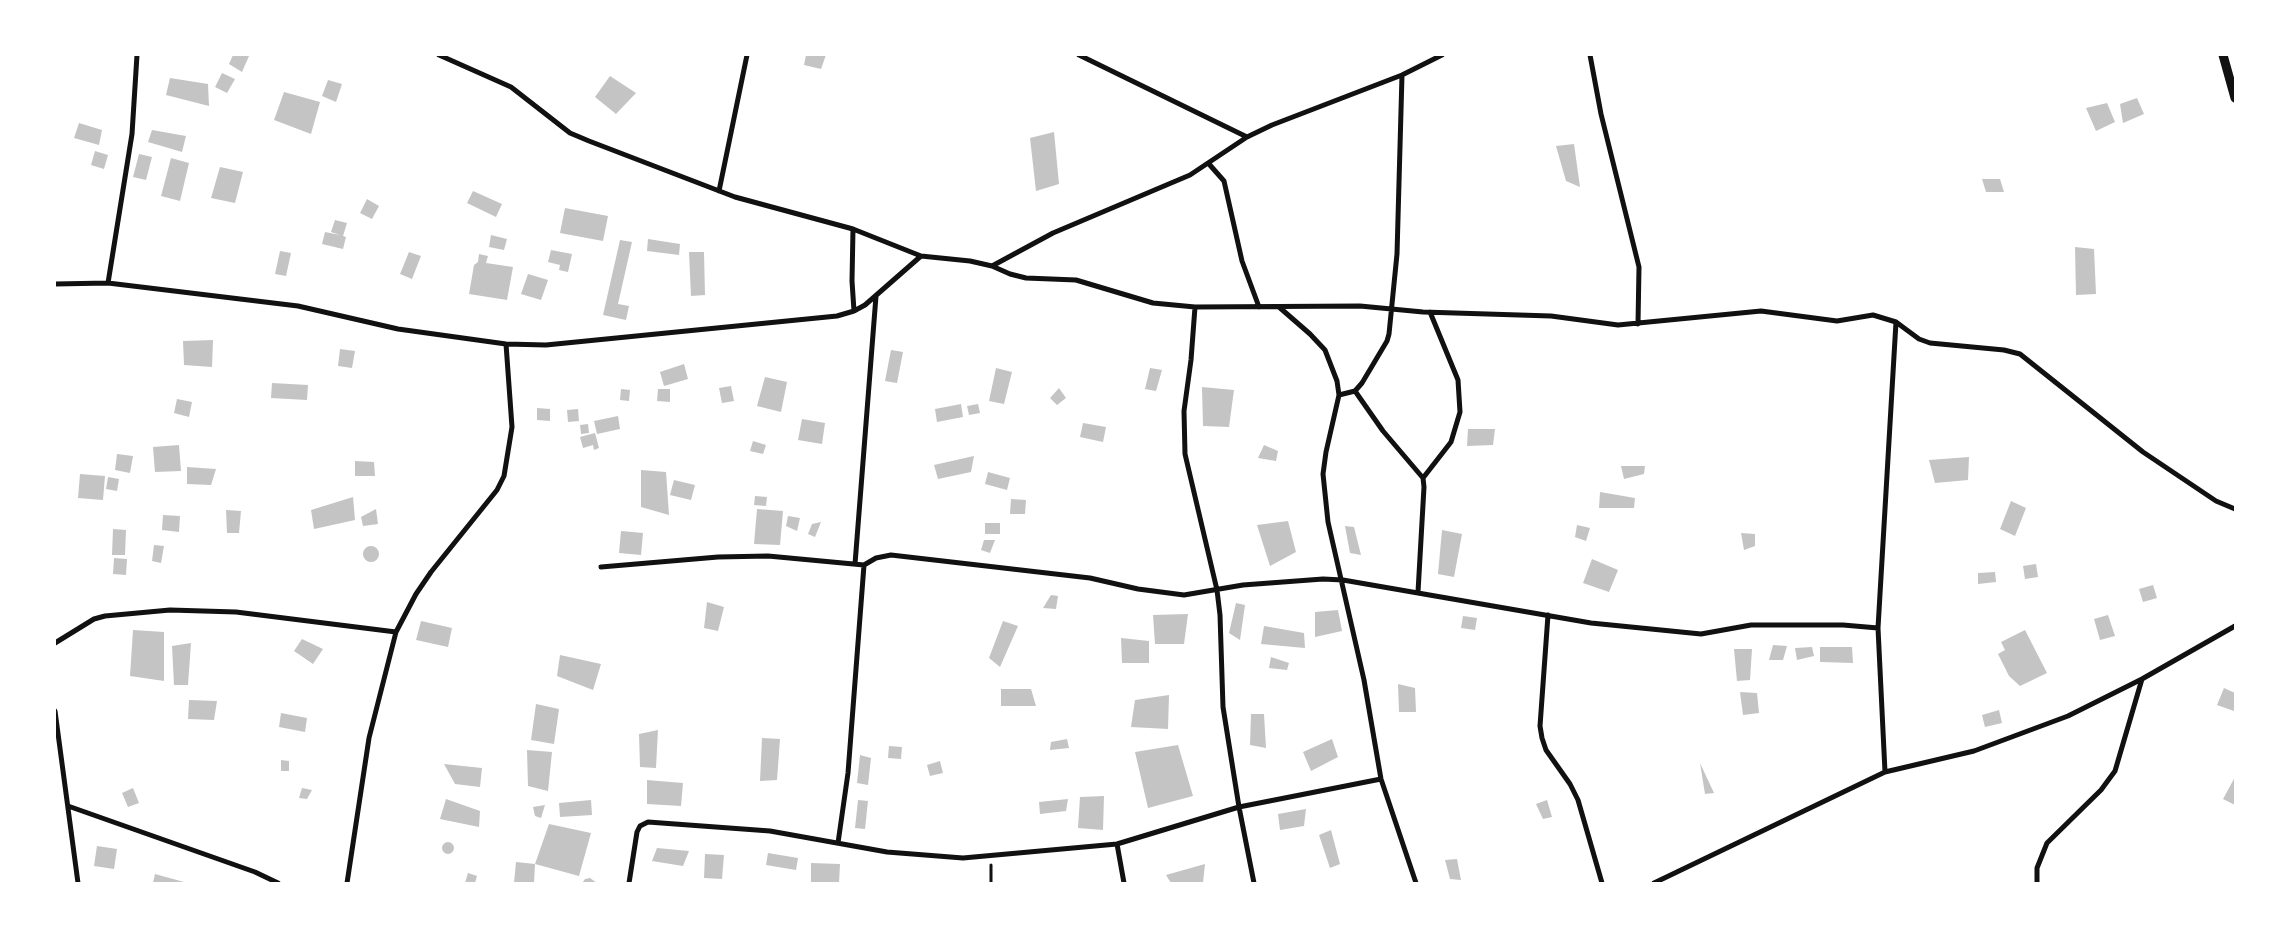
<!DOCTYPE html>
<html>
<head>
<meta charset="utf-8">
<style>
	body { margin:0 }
	#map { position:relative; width:2290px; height:938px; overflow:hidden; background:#fff; font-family:"IBM Plex Sans",sans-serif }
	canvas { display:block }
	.frame { position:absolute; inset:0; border:56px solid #fff; pointer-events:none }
</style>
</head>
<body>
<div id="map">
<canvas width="2290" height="938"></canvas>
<div class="frame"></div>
</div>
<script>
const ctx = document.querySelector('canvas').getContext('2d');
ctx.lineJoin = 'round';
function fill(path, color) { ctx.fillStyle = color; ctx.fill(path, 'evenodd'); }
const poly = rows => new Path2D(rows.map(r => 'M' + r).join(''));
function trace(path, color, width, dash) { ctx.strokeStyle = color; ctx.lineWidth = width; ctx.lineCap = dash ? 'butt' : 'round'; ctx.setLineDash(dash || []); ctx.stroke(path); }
const building = poly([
	[233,55,249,56,242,72,229,64],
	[806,55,826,55,821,69,804,65],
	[222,73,235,79,227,93,215,87],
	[610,76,636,93,616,114,595,97],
	[170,78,208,84,209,106,166,95],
	[328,80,342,84,336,102,322,96],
	[284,92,320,102,311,134,274,120],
	[2137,98,2144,114,2123,123,2120,104],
	[2107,103,2115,122,2096,131,2086,108],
	[79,123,102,130,99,145,74,138],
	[152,130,186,136,182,152,148,142],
	[1054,132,1059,184,1036,191,1030,138],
	[1574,144,1580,187,1566,181,1556,146],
	[95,151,108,155,104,169,91,165],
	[139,154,152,157,146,180,133,177],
	[171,158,189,163,180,201,161,196],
	[220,167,243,172,235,203,211,198],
	[1982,179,2000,179,2004,192,1986,192],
	[473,191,502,204,496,217,467,203],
	[367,199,379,206,372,219,360,213],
	[565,208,608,216,603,241,560,233],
	[335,220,347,223,343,236,346,237,343,249,322,244,325,232,340,235,331,232],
	[491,235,507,239,504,250,489,247],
	[648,239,680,244,679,255,647,251],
	[620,240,632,242,618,304,629,306,626,320,603,315],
	[2075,247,2094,249,2096,294,2076,295],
	[551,250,572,254,568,272,559,270,560,265,548,262],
	[280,251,291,253,286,276,275,274],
	[409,252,421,256,412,279,400,274],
	[689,252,704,252,705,295,691,296],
	[479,254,488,256,486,263,513,267,507,300,469,294,474,265,478,262],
	[528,274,548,280,541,300,521,294],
	[213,340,212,367,184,365,183,341],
	[340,349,355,351,352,368,338,366],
	[891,350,903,352,897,383,885,381],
	[684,364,688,379,664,386,660,372],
	[996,368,1012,372,1004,404,989,401],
	[1150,368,1162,370,1156,391,1145,389],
	[765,377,787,382,781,412,757,406],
	[272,383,308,385,307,400,271,398],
	[731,386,734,401,722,403,719,388],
	[1202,387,1234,390,1229,427,1203,426],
	[1059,388,1066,398,1057,405,1050,398],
	[621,389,630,390,629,401,620,400],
	[658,389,670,389,670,402,657,401],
	[177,399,192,402,189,417,174,413],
	[961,404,963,417,937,422,935,409],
	[978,404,980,413,969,415,967,406],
	[537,408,550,409,550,421,537,420],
	[578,409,579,421,568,422,567,410],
	[618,416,620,429,597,434,594,421],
	[802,419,825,423,822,444,798,440],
	[1083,423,1106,427,1103,442,1080,437],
	[588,424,589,433,581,434,580,425],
	[1468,429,1495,429,1493,445,1467,446],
	[595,433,599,448,594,450,593,445,583,448,580,437],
	[753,441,766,445,763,454,750,451],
	[179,445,181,471,155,472,153,447],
	[1264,445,1278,451,1276,461,1258,458],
	[117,454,133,456,130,473,115,470],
	[974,456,971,472,938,479,934,465],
	[1969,457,1968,480,1935,483,1929,460],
	[355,461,374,462,375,476,355,476],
	[1621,466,1645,466,1644,474,1624,479],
	[187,467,216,469,211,485,187,484],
	[641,470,666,472,669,515,641,507],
	[988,472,1010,478,1007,490,985,484],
	[80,474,105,476,103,500,78,498],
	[108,477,119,479,117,491,106,489],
	[674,480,695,485,691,500,670,495],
	[1600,492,1635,498,1634,508,1599,508],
	[755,496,767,497,766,506,754,505],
	[353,497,355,520,314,529,311,510],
	[1011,499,1026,500,1025,514,1010,514],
	[2011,501,2026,508,2015,536,2000,529],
	[376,509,378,524,363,526,361,517],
	[757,509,783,511,780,545,754,544],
	[226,510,241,511,239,533,227,533],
	[163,515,180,516,179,532,162,530],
	[788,516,800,518,797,531,786,526],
	[1288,521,1296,552,1270,566,1257,525],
	[821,522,815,537,808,534,812,524],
	[985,523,1000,523,1000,534,985,534],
	[1577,525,1590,528,1586,541,1575,537],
	[1345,526,1354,527,1361,555,1350,553],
	[113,529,126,530,125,555,112,555],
	[1442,530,1462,534,1454,577,1438,574],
	[621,531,643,533,641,555,619,553],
	[1741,533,1755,534,1755,546,1744,550],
	[984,540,995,540,990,553,981,550],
	[154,545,164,546,161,563,152,561],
	'363 554a8 8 0 1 1 16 0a8 8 0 1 1-16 0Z',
	[114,558,127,559,126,575,113,574],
	[1592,559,1618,570,1609,592,1583,583],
	[2036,564,2038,577,2025,579,2023,566],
	[1995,572,1996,582,1978,584,1978,573],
	[2153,585,2157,598,2143,602,2139,589],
	[1051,595,1058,596,1056,609,1043,608],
	[707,602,724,607,718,631,704,628],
	[1236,603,1245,605,1240,640,1229,633],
	[1338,610,1342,631,1315,637,1315,612],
	[1188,614,1184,644,1155,644,1153,615],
	[2108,615,2115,636,2100,640,2094,619],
	[1463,616,1477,618,1475,630,1461,628],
	[421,621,452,628,448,647,416,640],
	[1003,621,1018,626,1000,667,989,658],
	[1264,626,1304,633,1305,648,1261,644],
	[133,630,164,632,164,681,130,676],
	[2025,630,2047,673,2020,686,2009,676,1998,654,2005,650,2001,642],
	[1121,638,1149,641,1149,663,1122,663],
	[302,639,323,649,313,664,294,651],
	[191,643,188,685,174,685,172,646],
	[1773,645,1787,646,1783,660,1769,660],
	[1812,647,1814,656,1797,660,1795,648],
	[1820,647,1852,647,1853,663,1820,662],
	[1734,649,1752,649,1750,680,1737,681],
	[560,655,601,664,593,690,557,676],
	[1271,657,1289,663,1287,670,1269,668],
	[1398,684,1415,688,1416,712,1399,712],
	[2224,688,2235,693,2234,711,2217,705],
	[1001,689,1031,689,1036,706,1001,706],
	[1740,692,1757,693,1759,713,1743,715],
	[1169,695,1168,729,1131,727,1135,700],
	[189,700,217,701,214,720,188,719],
	[536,704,559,709,554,744,531,740],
	[1999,710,2002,723,1985,727,1982,715],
	[281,713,307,718,305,732,279,727],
	[1251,714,1264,714,1266,748,1250,745],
	[658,730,656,768,640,767,639,734],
	[762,738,780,739,777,780,760,781],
	[1067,739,1069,748,1050,750,1051,742],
	[1332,739,1338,757,1311,771,1303,752],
	[1178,745,1193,796,1148,808,1135,752],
	[889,746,902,747,901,759,888,758],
	[527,750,552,752,548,791,528,786],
	[860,755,871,758,868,785,857,783],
	[281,760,289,761,289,771,281,771],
	[940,761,943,773,930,776,927,765],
	[1700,763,1714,793,1705,794],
	[444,764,482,768,480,787,455,784],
	[2235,777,2235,805,2223,799],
	[647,780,683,783,681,806,647,804],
	[133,788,139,803,128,807,122,793],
	[302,788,312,790,307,799,299,798],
	[1104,796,1103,830,1078,828,1080,797],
	[446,799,480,811,479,827,440,819],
	[1068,799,1066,811,1040,814,1039,802],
	[591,800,592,815,560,817,559,803],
	[858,800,868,801,865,829,855,828],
	[1547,800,1552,817,1543,819,1536,804],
	[545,805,541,818,535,816,533,807],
	[1306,809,1304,826,1280,830,1278,814],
	[549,824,591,833,579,876,535,864],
	[1331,830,1340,864,1330,868,1319,835],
	'442 848a6 6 0 1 1 12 0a6 6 0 1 1-12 0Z',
	[97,846,117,849,114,869,94,866],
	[657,848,689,851,683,866,652,861],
	[768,853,798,858,796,870,766,865],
	[705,854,724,855,722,879,704,878],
	[1457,859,1461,880,1450,879,1445,860],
	[516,862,535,864,534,883,514,883],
	[811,863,840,864,839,883,811,883],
	[1205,864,1203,883,1171,883,1166,875],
	[468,873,477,876,475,883,465,883],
	[155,874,184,882,184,883,153,883],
	[590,878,597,883,582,883,585,879]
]);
const path = poly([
	[991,883,991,865]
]);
const minor = poly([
	[439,55,511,87,570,133,589,141,735,197,853,229,921,256],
	[1079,55,1247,137],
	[1590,55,1601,114,1639,267,1638,324],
	[1209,164,1224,181,1242,261,1259,307],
	[719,191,747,55],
	[853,229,852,281,854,311],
	[992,266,1053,233,1190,175,1247,137,1272,125,1402,75,1442,55],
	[108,283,132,134,137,55],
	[55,284,108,283,298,306,398,329,506,344,546,345,837,316,854,311,865,305,921,256,970,261,992,266,1010,274,1026,278,1076,280,1153,303,1195,307,1360,306,1423,312,1551,316,1618,325,1761,311,1837,321,1873,315,1896,322,1919,339,1930,343,2004,350,2020,354,2143,452,2216,501,2235,509],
	[1195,307,1191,360,1184,411,1185,454,1217,590,1220,615,1223,707,1239,807,1254,883],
	[1279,307,1310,334,1325,350,1337,381,1339,395,1326,452,1323,474,1328,522,1364,680,1381,779,1416,883],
	[1355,391,1383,431,1423,478,1424,487,1418,592],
	[1339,395,1355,391,1362,383,1387,341,1389,334,1397,254,1402,75],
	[1423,478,1451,442,1460,412,1458,380,1430,312],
	[855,564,876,296],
	[601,567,718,557,768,556,864,565],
	[1548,615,1540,726,1542,738,1546,750,1570,784,1578,800,1602,883],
	[55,643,94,619,105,616,170,610,236,612,396,632],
	[55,711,78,883],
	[1885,772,1878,628,1896,322],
	[68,806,255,872,278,883],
	[838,843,848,773,864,565,876,558,891,555,1090,578,1138,589,1184,595,1243,585,1323,579,1343,580,1591,623,1701,634,1751,625,1843,625,1878,628],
	[1117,844,1124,883],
	[347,883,369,738,396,632,416,594,431,572,497,490,504,476,512,427,506,344],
	[629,883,637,832,640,826,648,822,770,831,887,852,963,858,1117,844,1239,807,1381,779],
	[1654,883,1885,772,1974,751,2068,716,2142,679,2235,626],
	[2037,883,2037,868,2047,843,2101,790,2115,771,2142,679]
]);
const tertiary = poly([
	[2223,55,2235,98]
]);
fill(building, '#c4c4c4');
trace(path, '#111', 3);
trace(minor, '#111', 5);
trace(tertiary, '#111', 9);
</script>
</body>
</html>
